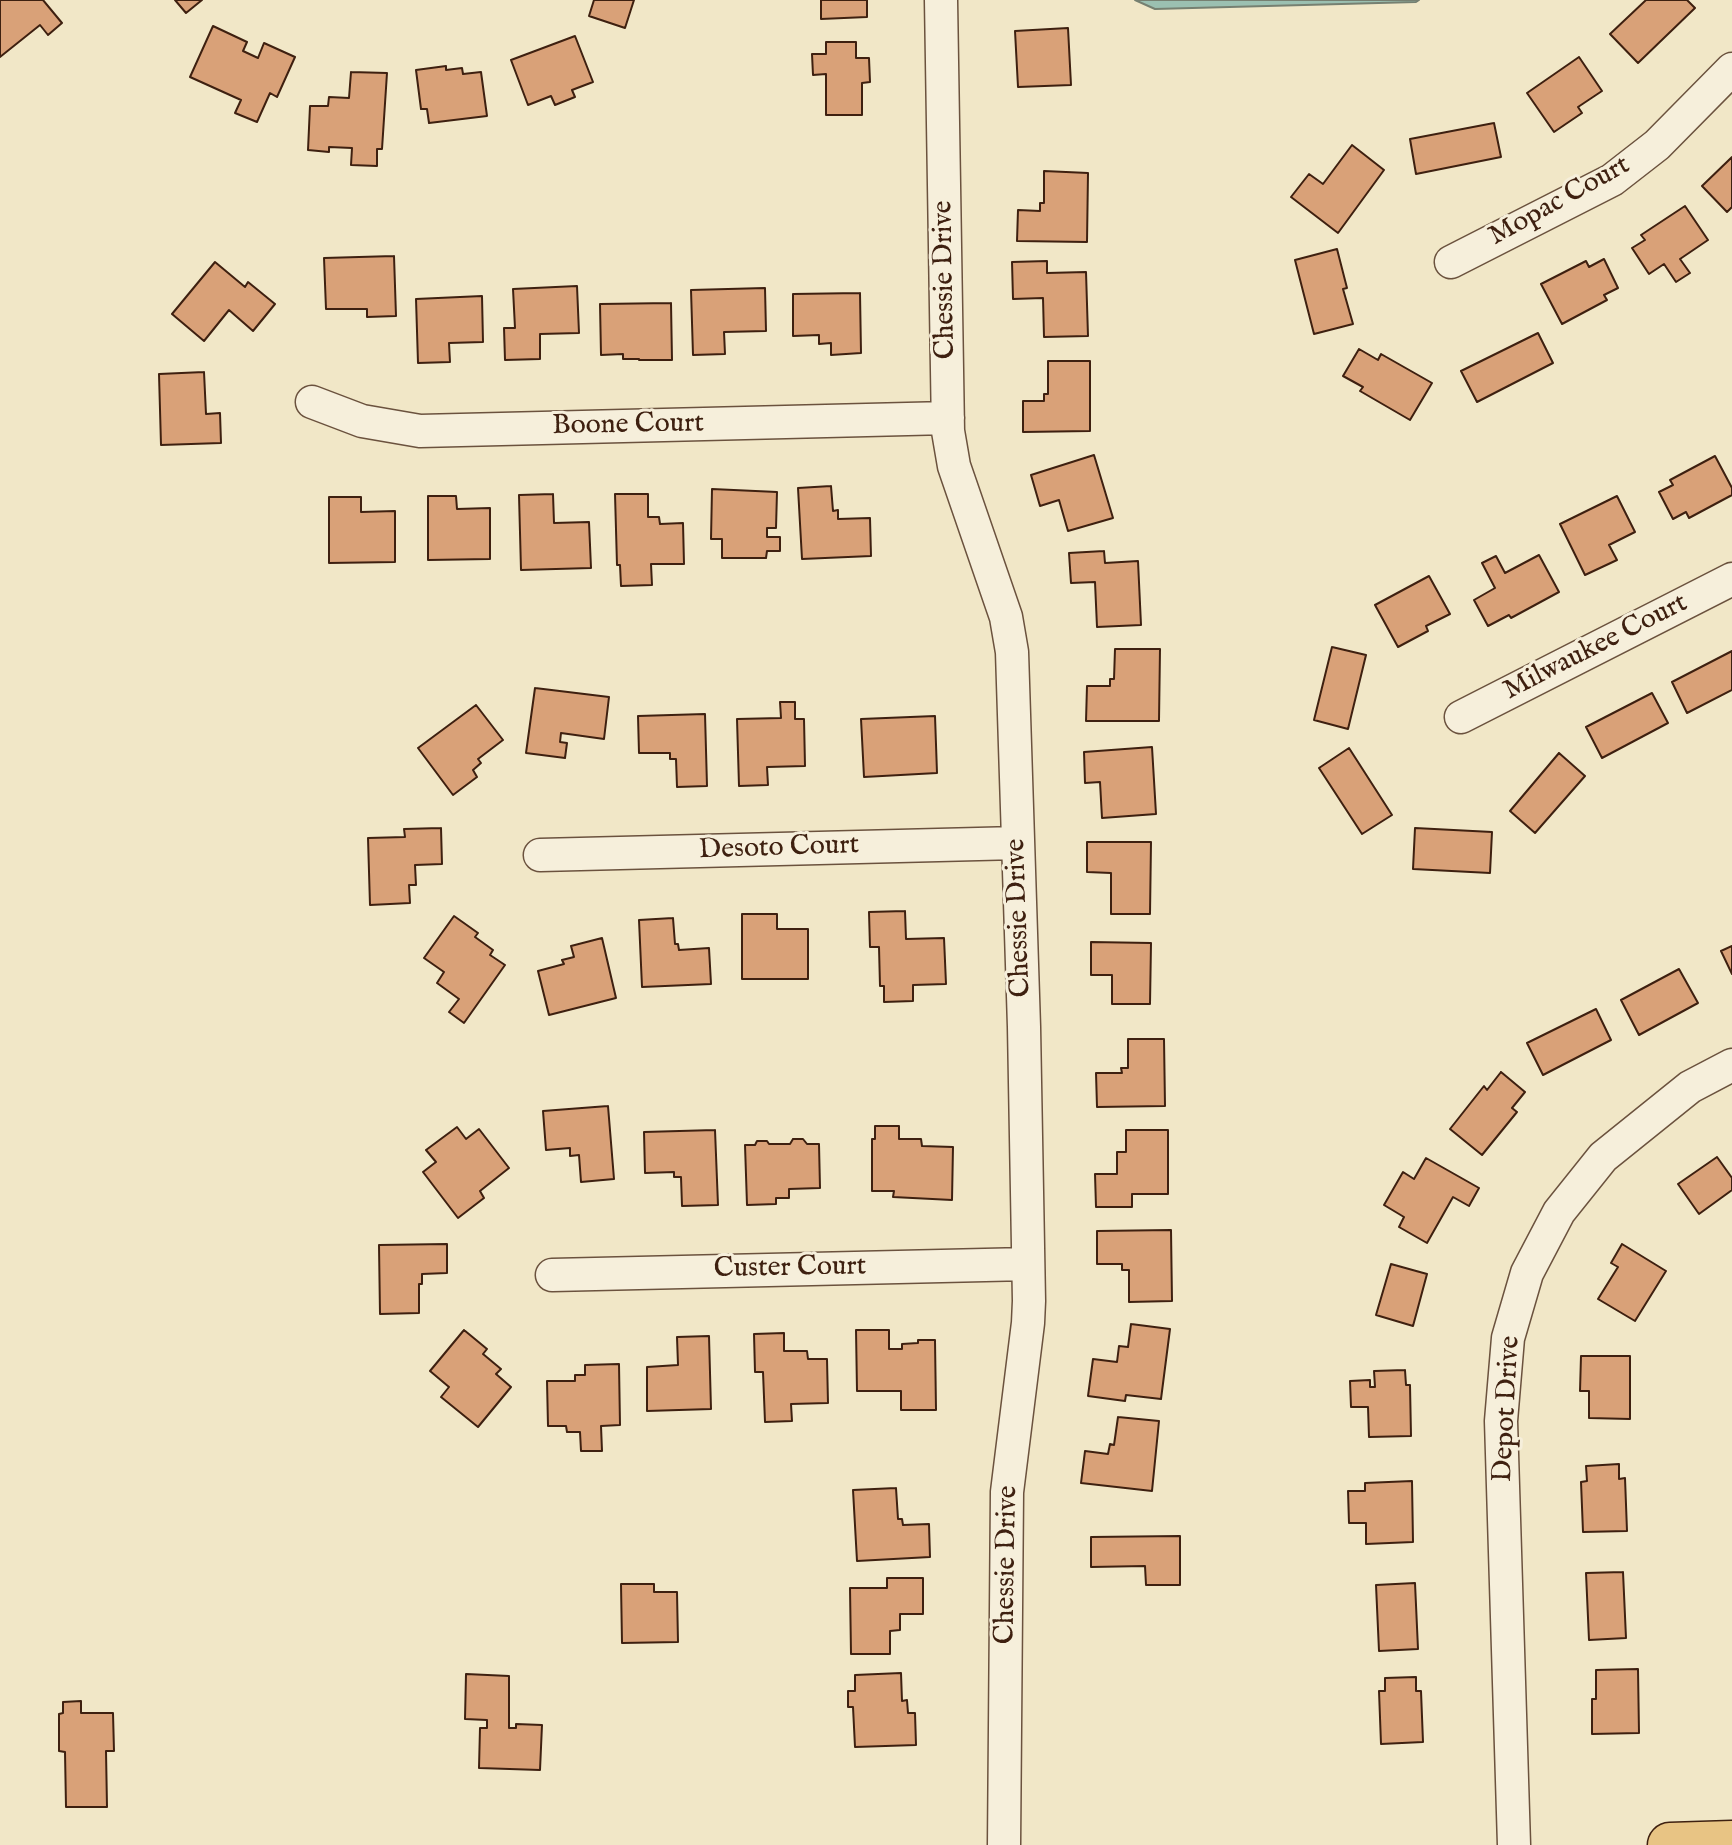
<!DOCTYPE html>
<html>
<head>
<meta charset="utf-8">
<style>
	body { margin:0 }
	canvas { display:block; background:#f1e7c7 }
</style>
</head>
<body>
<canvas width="1732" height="1845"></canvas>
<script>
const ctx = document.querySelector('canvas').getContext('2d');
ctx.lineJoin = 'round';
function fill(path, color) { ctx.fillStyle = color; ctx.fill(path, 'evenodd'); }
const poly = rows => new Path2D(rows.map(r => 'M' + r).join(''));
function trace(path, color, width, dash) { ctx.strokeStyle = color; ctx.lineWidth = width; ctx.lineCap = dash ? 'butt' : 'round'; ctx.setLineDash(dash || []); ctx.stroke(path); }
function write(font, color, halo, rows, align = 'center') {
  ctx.font = font + ' "IM FELL English",serif'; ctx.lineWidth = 6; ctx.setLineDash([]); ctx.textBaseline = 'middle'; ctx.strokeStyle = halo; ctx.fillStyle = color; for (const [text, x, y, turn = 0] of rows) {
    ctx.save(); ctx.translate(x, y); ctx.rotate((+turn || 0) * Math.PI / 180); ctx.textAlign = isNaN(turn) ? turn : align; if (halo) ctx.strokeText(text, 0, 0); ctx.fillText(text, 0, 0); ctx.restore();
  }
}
const water = poly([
	[1135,0,1419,0,1416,2,1155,9,1135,0]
]);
const building = poly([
	[0,0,43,0,62,23,48,35,40,25,0,57,0,0],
	[175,0,202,0,186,13,175,0],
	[594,0,634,0,625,28,589,16,594,0],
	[821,0,867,0,867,17,821,19,821,0],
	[1646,0,1687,0,1695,8,1638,63,1610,34,1646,0],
	[213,26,247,42,243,51,258,58,264,43,295,57,277,97,270,93,257,122,235,113,241,100,190,77,213,26],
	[1068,28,1071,85,1018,87,1015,31,1068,28],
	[575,36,593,82,572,90,575,97,555,105,551,96,528,105,511,60,575,36],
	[826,42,856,42,856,58,869,58,870,82,862,83,862,115,826,115,826,74,813,75,812,54,826,54,826,42],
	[1579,57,1602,91,1578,107,1582,113,1554,132,1527,93,1579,57],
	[446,66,446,70,462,68,463,74,481,72,487,116,429,123,427,109,421,109,416,70,446,66],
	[351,72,387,73,382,149,377,149,377,166,351,165,352,148,329,147,329,152,308,150,310,106,328,106,329,97,349,98,351,72],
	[1494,123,1501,157,1416,174,1410,139,1494,123],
	[1352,145,1384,170,1338,233,1291,197,1309,174,1323,184,1352,145],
	[1732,157,1732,207,1727,212,1702,186,1732,157],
	[1044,171,1088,173,1087,242,1017,241,1018,210,1040,211,1040,203,1044,203,1044,171],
	[1685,206,1708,240,1680,259,1690,273,1676,282,1664,264,1649,274,1632,248,1645,240,1641,235,1685,206],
	[1337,249,1347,288,1343,289,1353,324,1314,334,1295,260,1337,249],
	[394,256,396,316,367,317,367,309,326,309,324,258,394,256],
	[1604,259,1618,288,1604,295,1607,300,1562,324,1541,284,1586,261,1589,267,1604,259],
	[1047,261,1047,273,1086,272,1088,336,1044,337,1043,298,1013,299,1012,262,1047,261],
	[215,262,245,287,248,282,275,304,253,331,229,310,204,341,172,314,215,262],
	[577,286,579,333,540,334,540,359,505,360,504,328,515,328,513,289,577,286],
	[765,288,766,331,724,332,725,354,693,355,691,290,765,288],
	[860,293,861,353,831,355,831,343,819,344,819,335,793,336,793,294,860,293],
	[482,296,483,342,449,343,450,362,418,363,416,299,482,296],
	[671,303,672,360,639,360,639,359,623,359,623,354,601,355,600,304,671,303],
	[1538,333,1553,363,1477,402,1461,371,1538,333],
	[1359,349,1378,360,1381,354,1432,383,1410,420,1360,391,1363,387,1343,376,1359,349],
	[1048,361,1090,361,1090,431,1023,432,1023,401,1044,401,1044,394,1048,394,1048,361],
	[204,372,206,414,220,413,221,443,161,445,159,374,204,372],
	[1094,455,1113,518,1068,531,1059,500,1040,506,1031,475,1094,455],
	[1715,456,1732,488,1732,495,1689,518,1686,512,1673,519,1659,492,1673,485,1670,480,1715,456],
	[831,486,833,511,838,510,838,519,870,518,871,556,802,559,798,488,831,486],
	[712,489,777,492,776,528,767,528,767,537,780,537,780,551,767,551,766,558,722,558,722,539,711,539,712,489],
	[553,494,554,523,589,522,591,568,521,570,519,495,553,494],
	[615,494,648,494,648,517,659,517,660,524,683,523,684,564,651,564,652,585,621,586,620,565,617,565,615,494],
	[428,496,456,496,457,509,490,508,490,559,428,560,428,496],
	[1617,496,1635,532,1609,545,1617,560,1585,575,1560,524,1617,496],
	[329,497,361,497,361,512,395,511,395,562,329,563,329,497],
	[1104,551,1105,563,1138,561,1141,625,1097,627,1095,582,1071,583,1069,553,1104,551],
	[1539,555,1559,592,1511,618,1509,615,1488,626,1474,600,1495,588,1482,563,1496,556,1505,573,1539,555],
	[1429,576,1450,614,1426,626,1428,631,1398,647,1375,605,1429,576],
	[1332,647,1366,655,1348,729,1314,720,1332,647],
	[1115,649,1160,649,1159,721,1086,721,1087,686,1110,686,1110,679,1114,679,1115,649],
	[1732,651,1732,690,1687,713,1672,682,1732,651],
	[535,688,609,697,604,739,561,733,560,742,567,743,565,758,526,753,535,688],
	[1652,693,1668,723,1602,758,1586,727,1652,693],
	[780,702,795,702,795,719,804,719,805,766,767,767,768,785,739,786,737,719,781,718,780,702],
	[476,705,503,740,478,759,481,763,473,770,477,777,453,795,418,748,476,705],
	[705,714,707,786,677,787,676,759,670,759,670,753,639,753,638,716,705,714],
	[935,716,937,773,864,777,861,719,935,716],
	[1152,747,1156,814,1102,818,1100,782,1085,783,1084,752,1152,747],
	[1349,748,1392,815,1362,834,1319,768,1349,748],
	[1559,753,1585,776,1535,833,1510,811,1559,753],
	[441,828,442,864,415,865,416,885,409,885,410,903,370,905,368,838,405,837,404,829,441,828],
	[1415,828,1492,832,1490,873,1413,869,1415,828],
	[1087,842,1151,842,1150,914,1111,914,1111,873,1087,872,1087,842],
	[905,911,906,939,944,938,946,984,913,985,913,1001,884,1002,884,986,880,986,879,947,870,947,869,912,905,911],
	[742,914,777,914,777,929,808,929,808,979,742,979,742,914],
	[454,916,478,933,475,937,493,950,490,955,505,965,464,1023,449,1012,459,999,437,983,444,972,424,958,454,916],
	[673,918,675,944,678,944,679,950,709,948,711,984,642,987,639,920,673,918],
	[602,938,616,998,549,1015,538,971,564,964,562,960,574,957,571,946,602,938],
	[1091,942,1151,943,1150,1004,1112,1004,1112,975,1091,975,1091,942],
	[1732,946,1732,974,1721,951,1732,946],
	[1679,969,1698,1003,1639,1035,1621,1000,1679,969],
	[1596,1009,1611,1040,1543,1075,1527,1043,1596,1009],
	[1128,1039,1164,1039,1165,1106,1097,1107,1096,1073,1122,1073,1121,1068,1128,1068,1128,1039],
	[1501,1072,1525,1092,1512,1108,1517,1112,1482,1155,1450,1129,1484,1086,1487,1090,1501,1072],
	[608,1106,614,1179,581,1182,579,1155,570,1156,570,1148,546,1150,543,1111,608,1106],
	[875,1126,899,1126,899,1139,921,1139,922,1146,953,1147,952,1200,893,1197,894,1191,872,1191,872,1139,875,1139,875,1126],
	[457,1127,466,1139,479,1129,509,1168,480,1191,484,1198,458,1218,423,1172,436,1162,426,1150,457,1127],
	[715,1130,718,1205,682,1206,681,1177,674,1177,674,1172,645,1173,644,1132,715,1130],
	[1126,1130,1168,1130,1168,1194,1132,1194,1132,1207,1096,1207,1095,1174,1117,1174,1117,1152,1126,1152,1126,1130],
	[793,1139,803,1139,807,1144,819,1144,820,1188,789,1189,789,1198,776,1198,776,1204,747,1205,745,1145,755,1145,757,1141,767,1141,769,1144,790,1144,793,1139],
	[1717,1157,1732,1178,1732,1190,1699,1214,1678,1184,1717,1157],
	[1426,1158,1479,1188,1469,1206,1453,1197,1427,1243,1399,1227,1404,1217,1384,1205,1403,1172,1414,1179,1426,1158],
	[1171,1230,1172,1301,1129,1302,1129,1270,1122,1270,1122,1264,1097,1264,1097,1231,1171,1230],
	[447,1244,447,1273,422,1274,422,1284,419,1284,419,1313,380,1314,379,1245,447,1244],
	[1622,1244,1666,1271,1635,1321,1598,1299,1618,1267,1611,1263,1622,1244],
	[1391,1264,1427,1274,1413,1326,1376,1315,1391,1264],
	[1131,1324,1170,1329,1161,1399,1126,1395,1125,1401,1088,1396,1093,1359,1117,1362,1119,1346,1128,1347,1131,1324],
	[464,1330,487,1349,483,1354,501,1369,496,1374,511,1387,478,1427,441,1397,449,1387,430,1371,464,1330],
	[856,1330,889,1330,889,1349,902,1349,902,1344,918,1343,918,1340,935,1340,936,1410,901,1410,901,1391,857,1391,856,1330],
	[784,1333,784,1351,807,1351,808,1359,827,1359,828,1403,791,1404,792,1421,765,1422,763,1372,755,1372,754,1334,784,1333],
	[709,1336,711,1409,647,1411,647,1367,678,1365,677,1337,709,1336],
	[1581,1356,1630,1356,1630,1419,1589,1418,1589,1391,1580,1391,1581,1356],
	[619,1364,620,1425,601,1426,602,1451,581,1451,580,1432,567,1432,566,1426,548,1426,547,1381,575,1381,575,1375,585,1375,585,1365,619,1364],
	[1405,1370,1406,1385,1410,1385,1411,1436,1369,1437,1368,1407,1351,1407,1350,1381,1370,1380,1370,1387,1375,1387,1374,1371,1405,1370],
	[1118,1417,1159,1421,1152,1491,1081,1483,1085,1451,1108,1454,1110,1444,1114,1445,1118,1417],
	[1619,1464,1619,1479,1625,1478,1627,1531,1583,1532,1581,1482,1587,1481,1586,1466,1619,1464],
	[1412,1481,1413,1542,1366,1544,1366,1523,1349,1523,1348,1491,1365,1491,1365,1483,1412,1481],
	[896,1488,898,1519,902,1519,903,1525,929,1524,930,1557,857,1561,853,1490,896,1488],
	[1180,1536,1180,1585,1146,1585,1145,1566,1091,1567,1091,1537,1180,1536],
	[1623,1572,1626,1638,1589,1640,1586,1573,1623,1572],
	[887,1578,923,1578,923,1614,900,1614,900,1630,890,1631,890,1654,851,1654,850,1588,887,1588,887,1578],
	[1415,1583,1418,1649,1379,1651,1376,1585,1415,1583],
	[621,1584,654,1584,654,1592,677,1592,678,1642,622,1643,621,1584],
	[1638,1669,1639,1733,1592,1734,1592,1699,1596,1699,1596,1670,1638,1669],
	[901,1673,902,1701,907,1700,908,1713,915,1713,916,1745,855,1747,853,1707,848,1707,848,1691,855,1691,855,1675,901,1673],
	[466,1674,509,1676,509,1728,516,1728,516,1724,542,1725,540,1770,479,1768,480,1728,487,1728,487,1720,465,1719,466,1674],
	[1416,1677,1416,1691,1421,1691,1423,1742,1381,1744,1379,1691,1385,1691,1385,1678,1416,1677],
	[81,1701,81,1713,113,1713,114,1751,106,1751,107,1807,66,1807,65,1752,59,1751,59,1714,63,1713,63,1702,81,1701]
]);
const street = poly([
	[941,0,948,431,954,466,1006,617,1012,652,1024,1027,1029,1301,1028,1323,1007,1492,1004,1845],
	[1451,262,1612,180,1657,145,1732,69],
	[312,402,362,421,420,431,948,418],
	[1461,717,1732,579],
	[540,855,1018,843],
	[552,1275,1028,1264],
	[1514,1845,1501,1421,1508,1338,1527,1273,1559,1212,1603,1157,1690,1087,1732,1065]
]);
const primary = poly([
	[1670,1845,1732,1843]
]);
const streetNames = [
	["Mopac Court",1560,202,-29],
	["Chessie Drive",946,280,-91],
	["Boone Court",628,426,-1],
	["Milwaukee Court",1596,648,-27],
	["Desoto Court",779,849,-2],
	["Chessie Drive",1020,918,-92],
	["Custer Court",790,1269,-1],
	["Depot Drive",1508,1409,-87],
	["Chessie Drive",1008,1565,-89]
];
fill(water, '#9bc0b1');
trace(water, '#768071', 2);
fill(building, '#d9a178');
trace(building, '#3e2010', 2);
trace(street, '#6b523e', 35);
trace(primary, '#3e2010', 47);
trace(street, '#f6efdb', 32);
trace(primary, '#e8c484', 44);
write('28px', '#3e2010', '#f6efdb', streetNames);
</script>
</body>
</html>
